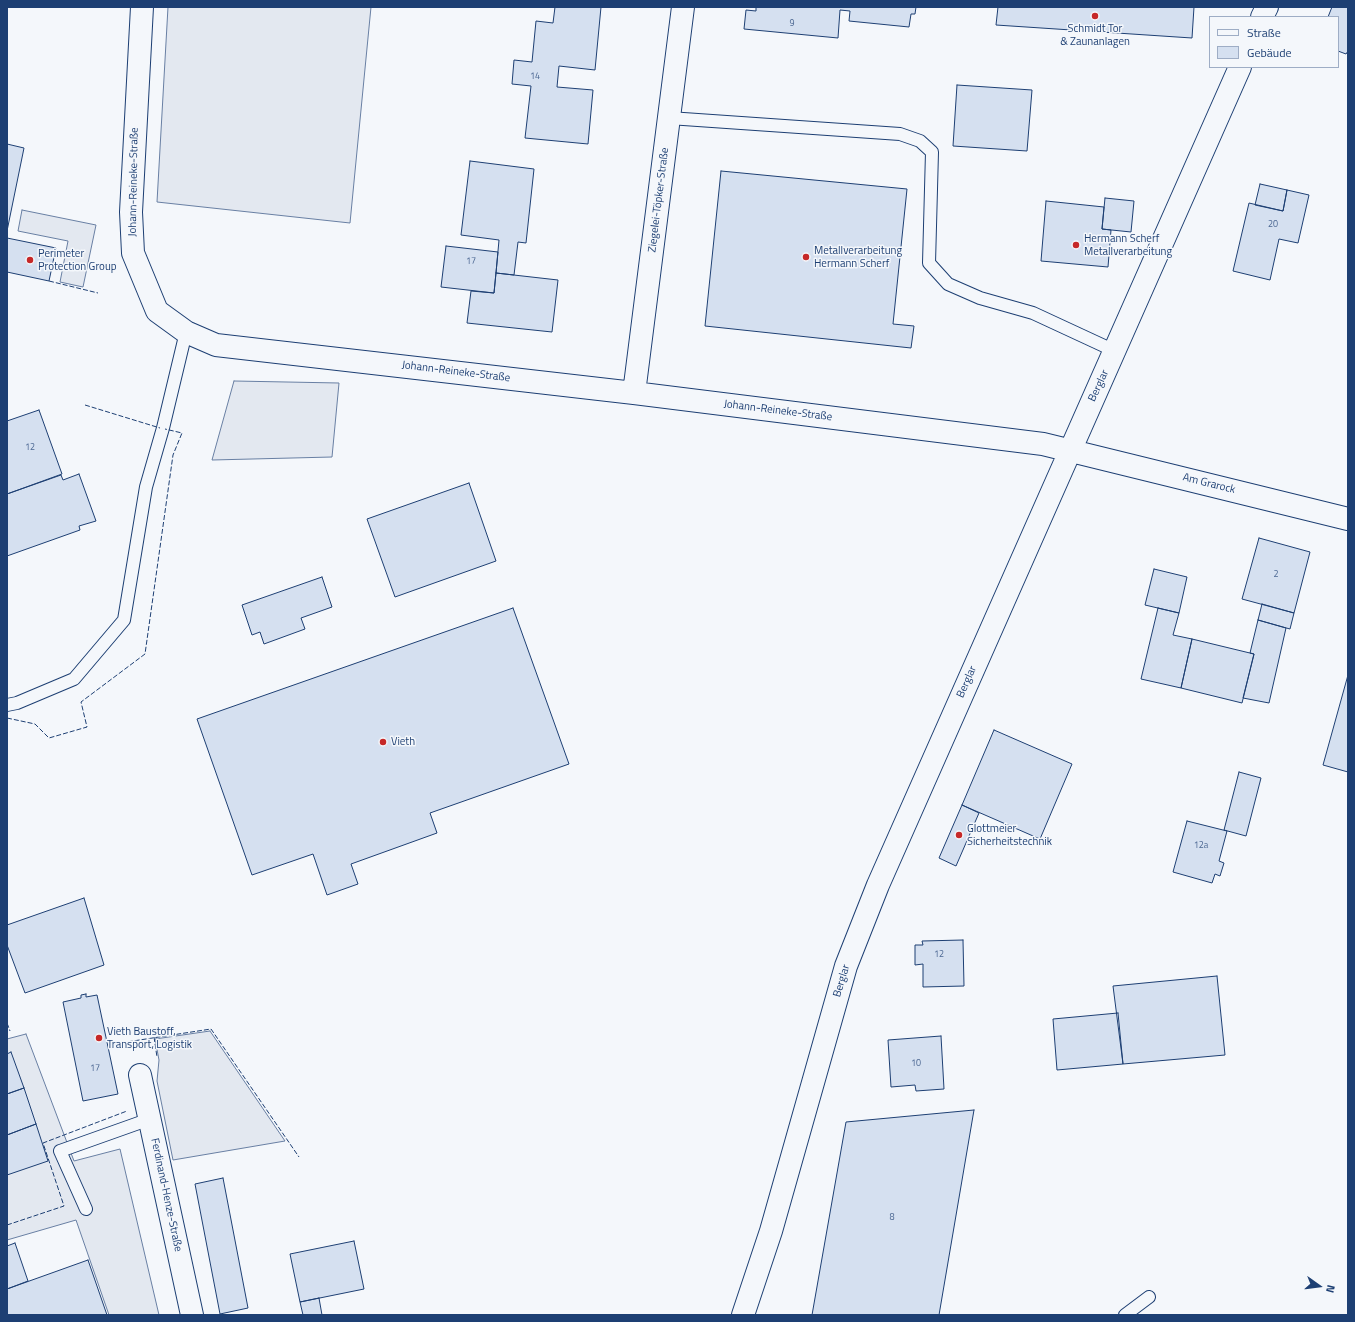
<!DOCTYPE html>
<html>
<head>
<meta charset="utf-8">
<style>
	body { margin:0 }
	#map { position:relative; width:1355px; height:1322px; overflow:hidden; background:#f4f7fb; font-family:"Titillium Web",sans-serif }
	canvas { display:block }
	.frame { position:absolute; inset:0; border:8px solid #1d3f73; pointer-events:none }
	.legend { position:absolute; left:1209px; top:16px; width:130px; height:52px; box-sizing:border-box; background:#f4f7fb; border:1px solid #9eadc5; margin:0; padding:5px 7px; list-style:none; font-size:12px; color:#1d3f73 }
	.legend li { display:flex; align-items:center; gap:8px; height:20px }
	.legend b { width:20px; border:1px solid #9eadc5 }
	.north { position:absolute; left:1299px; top:1266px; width:40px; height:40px; -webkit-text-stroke:3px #f4f7fb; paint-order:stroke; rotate:104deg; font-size:11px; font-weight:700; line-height:16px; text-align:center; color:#1d3f73 }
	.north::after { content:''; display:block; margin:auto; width:14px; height:18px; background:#1d3f73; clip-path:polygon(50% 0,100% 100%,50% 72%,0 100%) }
</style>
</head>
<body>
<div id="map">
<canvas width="1355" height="1322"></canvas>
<div class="frame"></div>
<ul class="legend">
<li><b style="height:5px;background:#f4f7fb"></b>Straße</li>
<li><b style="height:11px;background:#d5e0f0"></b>Gebäude</li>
</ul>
<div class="north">N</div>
</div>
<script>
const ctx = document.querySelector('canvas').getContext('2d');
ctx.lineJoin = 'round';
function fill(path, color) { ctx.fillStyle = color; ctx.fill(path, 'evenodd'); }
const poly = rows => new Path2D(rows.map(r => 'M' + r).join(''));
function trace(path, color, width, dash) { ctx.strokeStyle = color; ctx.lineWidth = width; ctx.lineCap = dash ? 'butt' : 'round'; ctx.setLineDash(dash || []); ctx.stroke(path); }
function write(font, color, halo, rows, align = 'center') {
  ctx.font = font + ' "Titillium Web",sans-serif'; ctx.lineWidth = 3; ctx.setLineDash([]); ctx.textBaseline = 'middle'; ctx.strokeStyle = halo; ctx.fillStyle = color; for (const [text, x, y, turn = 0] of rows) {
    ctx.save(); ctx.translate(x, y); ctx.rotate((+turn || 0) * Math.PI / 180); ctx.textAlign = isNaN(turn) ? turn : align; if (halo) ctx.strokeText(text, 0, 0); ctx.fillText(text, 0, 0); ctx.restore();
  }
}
const parking = poly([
	[168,7,371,7,350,223,157,202,168,7],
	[22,210,96,225,83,287,60,282,68,241,18,231,22,210],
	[234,381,339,383,332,457,212,460,234,381],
	[210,1031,285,1141,173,1160,157,1081,159,1060,155,1039,210,1031],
	[26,1034,74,1161,120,1149,159,1315,109,1315,76,1220,7,1240,7,1039,26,1034]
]);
const building = poly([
	[555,7,601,7,595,70,559,66,557,87,593,90,588,144,525,138,531,86,512,84,514,60,532,62,536,21,553,23,555,7],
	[756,7,916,7,915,14,911,14,909,27,849,21,850,11,840,10,838,38,744,29,746,10,756,11,756,7],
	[998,7,1194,7,1192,38,996,25,998,7],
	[1332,7,1348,7,1348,51,1346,54,1338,51,1338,17,1328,17,1332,7],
	[957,85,1032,90,1027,151,953,146,957,85],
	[7,144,24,148,7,231,7,144],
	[470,161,534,169,526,243,518,242,514,275,496,273,499,240,461,235,470,161],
	[721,171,907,189,893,324,914,326,911,348,705,326,721,171],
	[1260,184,1287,190,1283,211,1255,205,1260,184],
	[1287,190,1309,195,1298,243,1279,239,1270,280,1233,271,1249,203,1283,211,1287,190],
	[1105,198,1134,201,1131,232,1102,229,1105,198],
	[1046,201,1104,207,1102,229,1111,230,1108,267,1041,261,1046,201],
	[7,238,56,248,49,281,7,272,7,238],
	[446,246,498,252,494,293,441,287,446,246],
	[496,273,558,280,552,332,467,323,471,291,494,293,496,273],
	[39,410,62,474,7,494,7,421,39,410],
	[79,474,96,521,79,526,80,530,7,556,7,494,61,475,63,480,79,474],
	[469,483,496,561,395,597,367,519,469,483],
	[1259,538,1310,552,1294,613,1242,599,1259,538],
	[1154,569,1187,577,1179,613,1145,605,1154,569],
	[322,577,332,607,301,618,305,629,264,644,260,632,252,635,242,605,322,577],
	[1262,604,1294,613,1290,629,1258,620,1262,604],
	[513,608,569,764,430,813,437,833,351,864,358,884,327,895,313,854,252,875,197,719,513,608],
	[1158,608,1179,613,1173,635,1192,639,1181,688,1141,679,1158,608],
	[1258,620,1286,628,1269,703,1243,698,1254,654,1250,653,1258,620],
	[1192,639,1254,654,1242,703,1181,688,1192,639],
	[1348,675,1348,772,1323,765,1348,675],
	[994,730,1072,764,1040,839,962,805,994,730],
	[1239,772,1261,778,1246,836,1224,830,1239,772],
	[962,805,979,813,956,866,939,858,962,805],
	[1187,821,1227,831,1219,861,1224,863,1220,876,1215,874,1212,883,1173,872,1187,821],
	[84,898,104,965,25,993,7,945,7,925,84,898],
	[963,940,964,986,923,987,923,964,915,965,915,945,923,945,922,941,963,940],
	[1217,976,1225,1055,1123,1064,1113,986,1217,976],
	[86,994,86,997,97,995,118,1094,83,1101,63,1002,81,998,81,995,86,994],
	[1118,1013,1123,1064,1057,1070,1053,1019,1118,1013],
	[941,1036,944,1089,916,1091,915,1085,891,1087,888,1040,941,1036],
	[11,1052,24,1088,7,1094,7,1054,11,1052],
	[24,1088,36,1124,7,1135,7,1094,24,1088],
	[974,1110,939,1315,812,1315,846,1122,974,1110],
	[36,1124,48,1161,7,1175,7,1135,36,1124],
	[223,1178,248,1308,220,1314,195,1184,223,1178],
	[354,1241,364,1289,300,1302,290,1254,354,1241],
	[15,1243,28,1281,7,1289,7,1246,15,1243],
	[88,1260,107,1315,7,1315,7,1289,88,1260],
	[319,1298,322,1315,303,1315,300,1302,319,1298]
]);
const service = poly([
	[669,118,900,134,920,141,932,152,929,263,948,284,980,298,1033,313,1115,351],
	[7,705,17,703,74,679,124,620,146,487,163,428,186,332],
	[86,1209,60,1151,150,1119],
	[1125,1315,1149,1297]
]);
const minor = poly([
	[142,7,131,212,133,253,157,311,186,332,216,345,634,393,1043,444,1348,519],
	[1262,17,1267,7],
	[634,393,683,7],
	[140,1075,192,1315],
	[743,1315,771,1231,846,966,878,885,1240,67]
]);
const fence = poly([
	[49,281,98,293],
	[85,405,160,428],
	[7,718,35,724,49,738,87,727,81,702,145,654,173,455,182,433,165,429],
	[7,1023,10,1031],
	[154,1037,157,1057],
	[107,1045,211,1029,299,1157],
	[7,1225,64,1206,43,1143,127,1111]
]);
const markers = [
	[1095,16,4,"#c62828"],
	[1076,245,4,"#c62828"],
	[806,257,4,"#c62828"],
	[30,260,4,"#c62828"],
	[383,742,4,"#c62828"],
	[959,835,4,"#c62828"],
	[99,1038,4,"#c62828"]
];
const numberNames = [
	["9",792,24],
	["14",535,77],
	["20",1273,225],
	["17",471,262],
	["12",30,448],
	["2",1276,575],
	["12a",1201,846],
	["12",939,955],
	["10",916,1064],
	["17",95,1069],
	["8",892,1218]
];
const poiNames = [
	["Schmidt Tor",1095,29,"center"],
	["& Zaunanlagen",1095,42,"center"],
	["Hermann Scherf",1084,239],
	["Metallverarbeitung",1084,252],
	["Metallverarbeitung",814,251],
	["Hermann Scherf",814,264],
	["Perimeter",38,254],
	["Protection Group",38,267],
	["Vieth",391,742],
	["Glottmeier",967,829],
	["Sicherheitstechnik",967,842],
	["Vieth Baustoff,",107,1032],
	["Transport, Logistik",107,1045]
];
const streetNames = [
	["Johann-Reineke-Straße",134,182,-89],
	["Ziegelei-Töpker-Straße",659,200,-83],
	["Johann-Reineke-Straße",456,372,7],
	["Berglar",1099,386,-65],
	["Johann-Reineke-Straße",778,411,7],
	["Am Grarock",1209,484,14],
	["Berglar",967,682,-66],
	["Berglar",842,981,-73],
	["Ferdinand-Henze-Straße",166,1195,78]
];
fill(parking, '#e3e8f0');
trace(parking, '#687fa3', 1);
fill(building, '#d5e0f0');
trace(building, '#1d3f73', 1);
trace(service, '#1d3f73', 14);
trace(minor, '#1d3f73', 24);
trace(service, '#f4f7fb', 12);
trace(minor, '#f4f7fb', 22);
trace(fence, '#1d3f73', 1, [5, 2]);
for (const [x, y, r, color] of markers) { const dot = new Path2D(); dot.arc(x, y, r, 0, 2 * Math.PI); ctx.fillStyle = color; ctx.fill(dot); trace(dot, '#f4f7fb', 1.5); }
write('9px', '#4b6792', null, numberNames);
write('11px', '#1d3f73', '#f4f7fb', poiNames, 'left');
write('11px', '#1d3f73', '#f4f7fb', streetNames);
</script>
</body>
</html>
